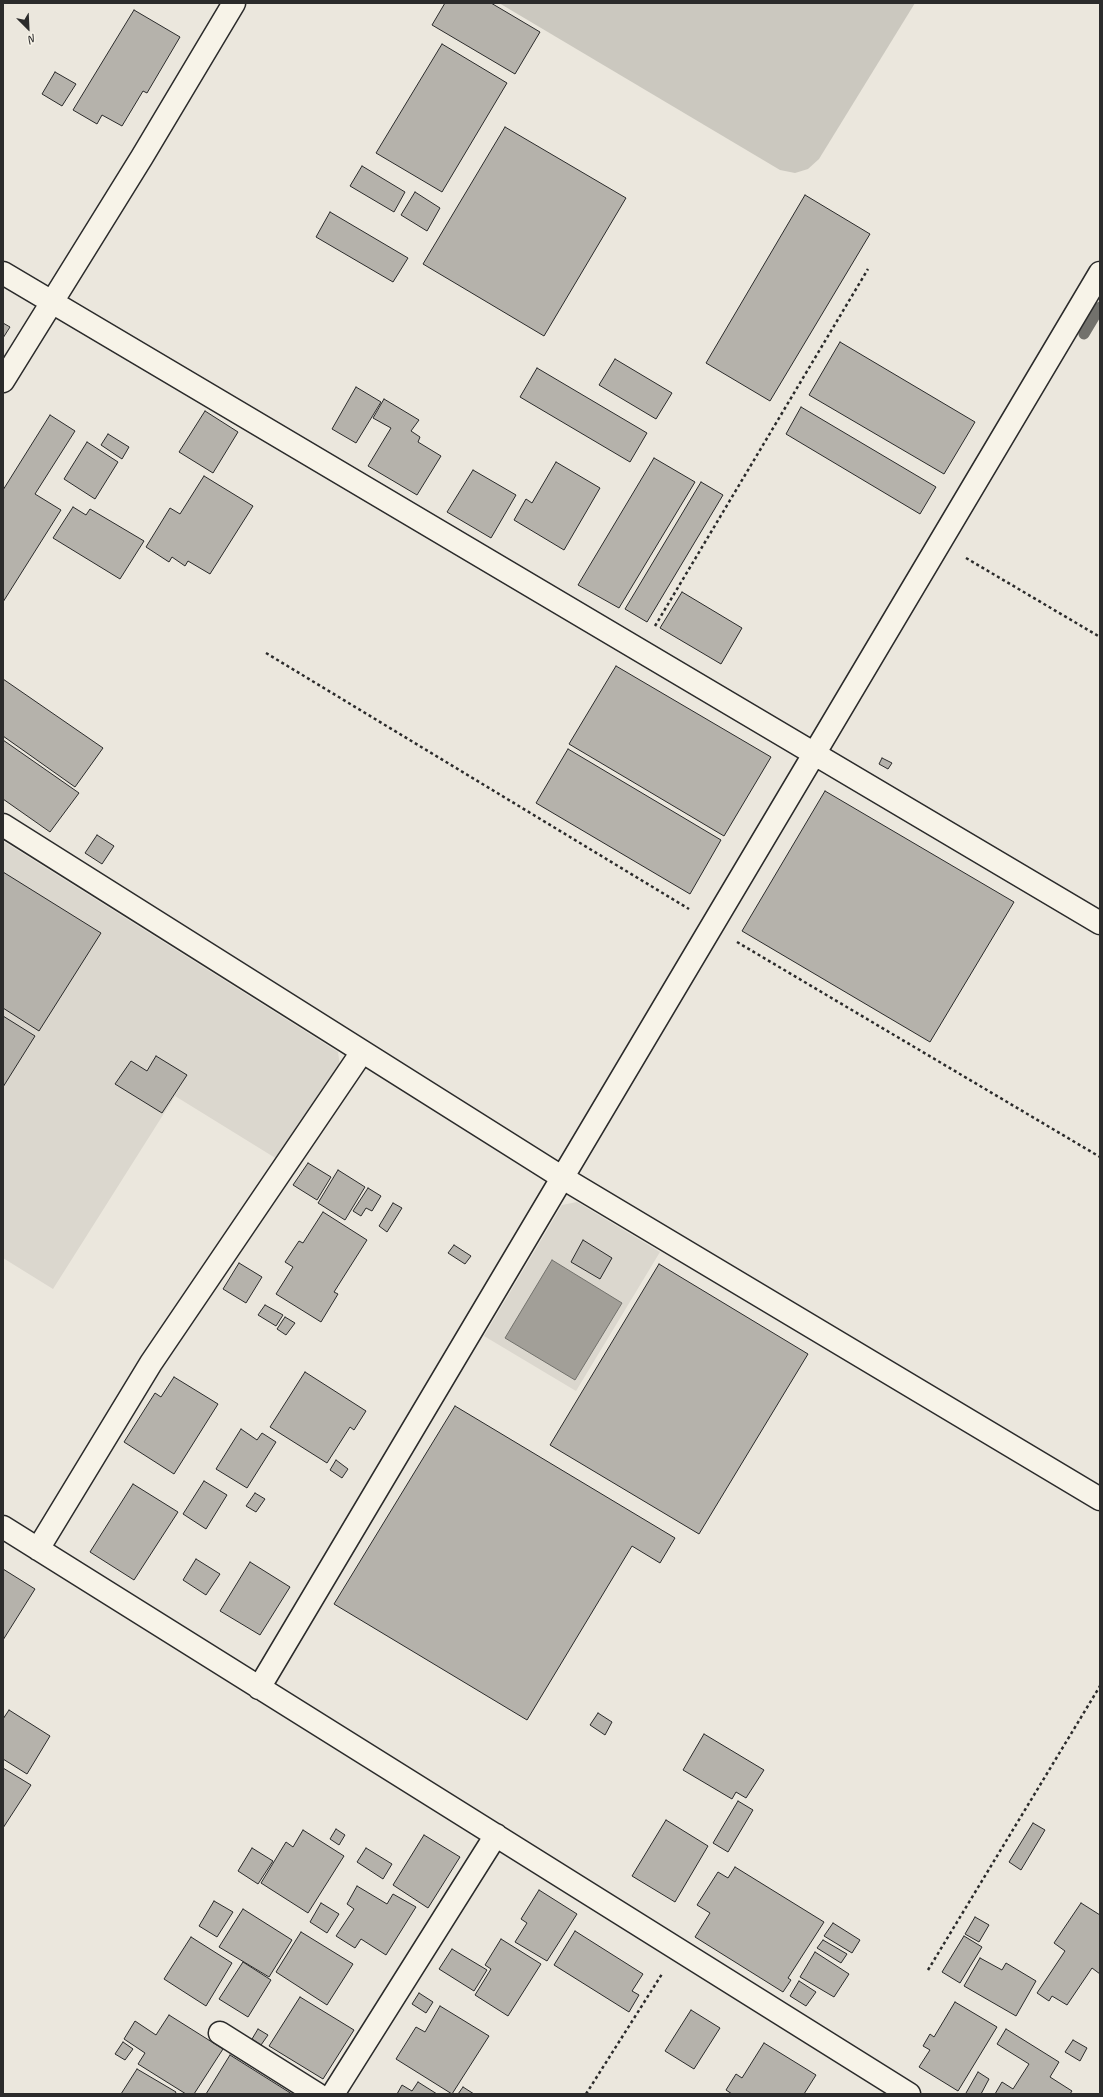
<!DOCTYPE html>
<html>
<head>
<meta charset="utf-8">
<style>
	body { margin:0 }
	#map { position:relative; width:1103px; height:2097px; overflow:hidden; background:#ebe7dd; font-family:Caveat,sans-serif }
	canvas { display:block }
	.frame { position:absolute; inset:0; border:4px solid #2b2b2b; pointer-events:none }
	.north { position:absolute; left:8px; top:8px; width:40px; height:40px; -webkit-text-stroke:3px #f7f3e8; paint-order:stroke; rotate:156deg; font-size:11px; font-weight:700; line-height:16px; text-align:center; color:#2b2b2b }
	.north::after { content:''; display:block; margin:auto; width:14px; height:18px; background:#2b2b2b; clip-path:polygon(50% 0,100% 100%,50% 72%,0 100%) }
</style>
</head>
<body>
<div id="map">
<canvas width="1103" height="2097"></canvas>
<div class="frame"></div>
<div class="north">N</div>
</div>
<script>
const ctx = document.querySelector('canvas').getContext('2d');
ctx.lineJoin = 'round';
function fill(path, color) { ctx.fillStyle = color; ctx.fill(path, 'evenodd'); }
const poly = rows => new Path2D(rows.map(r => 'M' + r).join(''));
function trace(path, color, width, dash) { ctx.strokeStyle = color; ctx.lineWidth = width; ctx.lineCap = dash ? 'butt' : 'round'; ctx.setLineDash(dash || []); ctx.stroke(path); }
const built = poly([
	[3,841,338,1052,340,1066,277,1159,175,1096,53,1289,3,1258],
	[577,1202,660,1252,576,1391,484,1336,562,1205]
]);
const green = poly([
	[499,3,915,3,819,159,808,169,795,173,780,170]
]);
const water = poly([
	[552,1260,622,1303,575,1380,505,1338,552,1260]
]);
const stream = poly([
	[1084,334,1100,307]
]);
const building = poly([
	[445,3,491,3,540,32,515,74,432,25,445,3],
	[134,10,180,37,147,93,143,91,122,126,102,115,97,124,73,110,134,10],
	[442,44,507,83,442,192,376,153,442,44],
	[55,72,76,84,62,106,42,94,55,72],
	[505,127,626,198,544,336,423,264,505,127],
	[362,166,405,192,394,212,350,186,362,166],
	[415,192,440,208,427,231,401,215,415,192],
	[805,195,870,234,770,401,706,363,805,195],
	[330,212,408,258,393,282,316,237,330,212],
	[3,323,10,327,3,338,3,323],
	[840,342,975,422,944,474,809,395,840,342],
	[615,359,672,393,656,419,599,385,615,359],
	[537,368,647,433,630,462,520,397,537,368],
	[356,387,381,402,356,443,332,429,356,387],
	[384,399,419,420,411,431,420,437,418,442,441,456,417,495,368,466,391,428,373,418,384,399],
	[801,407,936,487,920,514,786,434,801,407],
	[205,411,238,432,213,473,179,452,205,411],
	[50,415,75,431,35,494,61,510,3,602,3,490,50,415],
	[108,434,129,447,122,459,101,445,108,434],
	[87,442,118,462,95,499,64,479,87,442],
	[654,458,695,482,619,608,578,585,654,458],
	[556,462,600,488,564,550,514,520,526,499,532,503,556,462],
	[473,470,516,495,491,538,447,512,473,470],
	[204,476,253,506,210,574,188,561,185,566,172,557,169,562,146,547,170,508,180,514,204,476],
	[701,482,723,495,647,622,625,609,701,482],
	[73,507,86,515,90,509,144,541,120,579,53,538,73,507],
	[682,592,742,628,721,664,660,628,682,592],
	[616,666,771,757,724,836,569,744,616,666],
	[3,679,103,748,75,787,3,736,3,679],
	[3,740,79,793,50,832,3,799,3,740],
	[568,749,721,840,690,894,536,803,568,749],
	[882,758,892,763,888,769,879,764,882,758],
	[825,791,1014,902,930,1042,742,931,825,791],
	[97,835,114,846,102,864,85,853,97,835],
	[3,872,101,933,39,1031,3,1008,3,872],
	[3,1016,35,1036,3,1087,3,1016],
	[156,1056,187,1075,162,1113,115,1084,131,1061,147,1071,156,1056],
	[308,1163,331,1177,317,1200,293,1185,308,1163],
	[338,1170,365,1187,345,1220,318,1203,338,1170],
	[368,1188,381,1196,372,1211,366,1208,361,1216,353,1211,368,1188],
	[393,1203,402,1208,387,1232,379,1226,393,1203],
	[323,1212,367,1240,334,1292,338,1294,321,1322,276,1294,293,1267,285,1262,299,1241,303,1243,323,1212],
	[583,1240,612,1258,600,1279,571,1262,583,1240],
	[454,1245,471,1256,465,1264,448,1253,454,1245],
	[239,1263,262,1277,246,1303,223,1289,239,1263],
	[659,1264,808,1354,699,1534,550,1445,659,1264],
	[265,1305,283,1315,276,1326,258,1315,265,1305],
	[285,1317,295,1323,286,1335,277,1329,285,1317],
	[305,1372,366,1411,354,1430,350,1427,327,1463,270,1427,305,1372],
	[174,1377,218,1404,174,1474,124,1442,155,1393,161,1397,174,1377],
	[455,1406,675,1538,660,1563,632,1546,527,1720,334,1604,455,1406],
	[241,1429,257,1440,262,1433,276,1442,247,1488,216,1469,241,1429],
	[336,1460,348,1469,342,1478,330,1470,336,1460],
	[204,1481,227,1495,206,1529,183,1514,204,1481],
	[133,1484,178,1512,134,1580,90,1552,133,1484],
	[255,1493,265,1499,256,1512,246,1506,255,1493],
	[196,1559,220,1574,206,1595,183,1580,196,1559],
	[250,1562,290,1587,260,1635,220,1611,250,1562],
	[3,1569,35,1589,3,1640,3,1569],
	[9,1710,50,1736,27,1774,3,1759,3,1719,9,1710],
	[598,1713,612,1722,605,1735,590,1725,598,1713],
	[704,1734,764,1770,746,1798,736,1792,732,1799,683,1770,704,1734],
	[3,1768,31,1785,3,1828,3,1768],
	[738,1801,753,1810,728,1852,713,1843,738,1801],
	[666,1820,708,1846,675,1902,632,1876,666,1820],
	[1033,1823,1045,1830,1021,1870,1009,1862,1033,1823],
	[336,1829,345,1835,339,1845,330,1839,336,1829],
	[303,1830,344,1856,308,1913,261,1883,286,1842,293,1847,303,1830],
	[424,1835,460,1857,428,1908,393,1885,424,1835],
	[252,1848,273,1861,258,1884,238,1871,252,1848],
	[366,1848,392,1864,383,1879,357,1862,366,1848],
	[735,1867,824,1922,788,1978,791,1980,783,1992,695,1937,710,1913,697,1905,718,1872,728,1878,735,1867],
	[357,1886,387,1904,393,1894,416,1907,386,1955,361,1939,355,1948,336,1936,354,1909,347,1904,357,1886],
	[539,1890,577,1914,547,1961,515,1942,527,1923,521,1919,539,1890],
	[214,1901,233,1912,217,1937,199,1926,214,1901],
	[321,1903,339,1914,327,1933,310,1922,321,1903],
	[1081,1903,1100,1915,1100,1974,1092,1968,1067,2005,1052,1996,1049,2001,1037,1993,1065,1951,1054,1943,1081,1903],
	[243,1909,292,1940,269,1977,219,1947,243,1909],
	[975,1917,989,1925,979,1942,965,1934,975,1917],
	[833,1923,860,1940,852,1953,824,1936,833,1923],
	[575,1931,643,1974,632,1991,639,1995,629,2012,554,1965,575,1931],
	[301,1932,353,1964,327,2005,276,1972,301,1932],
	[964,1936,982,1947,960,1983,942,1972,964,1936],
	[191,1937,232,1963,206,2006,164,1979,191,1937],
	[501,1939,541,1964,508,2016,475,1995,491,1969,485,1965,501,1939],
	[823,1940,847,1954,841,1963,817,1948,823,1940],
	[452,1949,487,1970,474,1991,439,1969,452,1949],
	[815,1952,849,1974,834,1997,800,1977,815,1952],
	[980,1958,1002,1970,1006,1963,1036,1981,1016,2016,964,1986,980,1958],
	[243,1962,271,1980,248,2017,219,1999,243,1962],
	[799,1981,816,1992,806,2006,790,1996,799,1981],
	[419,1993,433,2002,426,2013,412,2004,419,1993],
	[300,1997,354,2030,323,2079,269,2046,300,1997],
	[955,2002,997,2027,958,2091,919,2067,930,2050,923,2046,930,2034,934,2037,955,2002],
	[440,2006,489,2036,452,2094,396,2059,416,2027,425,2032,440,2006],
	[691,2010,720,2028,694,2069,665,2051,691,2010],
	[169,2015,223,2049,194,2094,186,2094,138,2064,145,2053,124,2039,135,2021,156,2035,169,2015],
	[258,2029,268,2035,261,2045,252,2039,258,2029],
	[1006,2029,1059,2062,1050,2077,1072,2091,1070,2094,995,2094,1002,2082,1013,2089,1029,2064,997,2044,1006,2029],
	[1073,2040,1087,2048,1080,2061,1065,2052,1073,2040],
	[123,2042,133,2049,125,2060,115,2054,123,2042],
	[764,2043,816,2075,804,2094,732,2094,726,2090,736,2074,742,2078,764,2043],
	[230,2055,292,2094,206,2094,230,2055],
	[137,2069,176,2092,175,2094,121,2094,137,2069],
	[978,2072,989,2079,981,2094,967,2094,966,2093,978,2072],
	[418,2082,437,2094,397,2094,402,2085,412,2091,418,2082],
	[463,2087,474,2094,458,2094,463,2087]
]);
const path = poly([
	[966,558,1100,637],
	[655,626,868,269],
	[266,653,689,909],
	[737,942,1100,1157],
	[928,1970,1100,1686],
	[586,2094,662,1974]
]);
const minor = poly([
	[3,273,1100,923],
	[3,381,142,157,234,3],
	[3,825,563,1178,1100,1499],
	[3,1527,909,2094],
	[38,1549,151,1363,362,1052],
	[259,1688,1100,273],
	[220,2033,317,2094],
	[333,2094,496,1835]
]);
fill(built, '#dbd7ce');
fill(green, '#cbc8bf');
fill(water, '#a29f98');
trace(water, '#72716c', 1);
trace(stream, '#72716c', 11);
fill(building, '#b5b2ab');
trace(building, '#2b2b2b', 1);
trace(minor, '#2b2b2b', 25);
trace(path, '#2b2b2b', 2.5, [3, 3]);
trace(minor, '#f7f3e8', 22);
</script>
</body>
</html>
